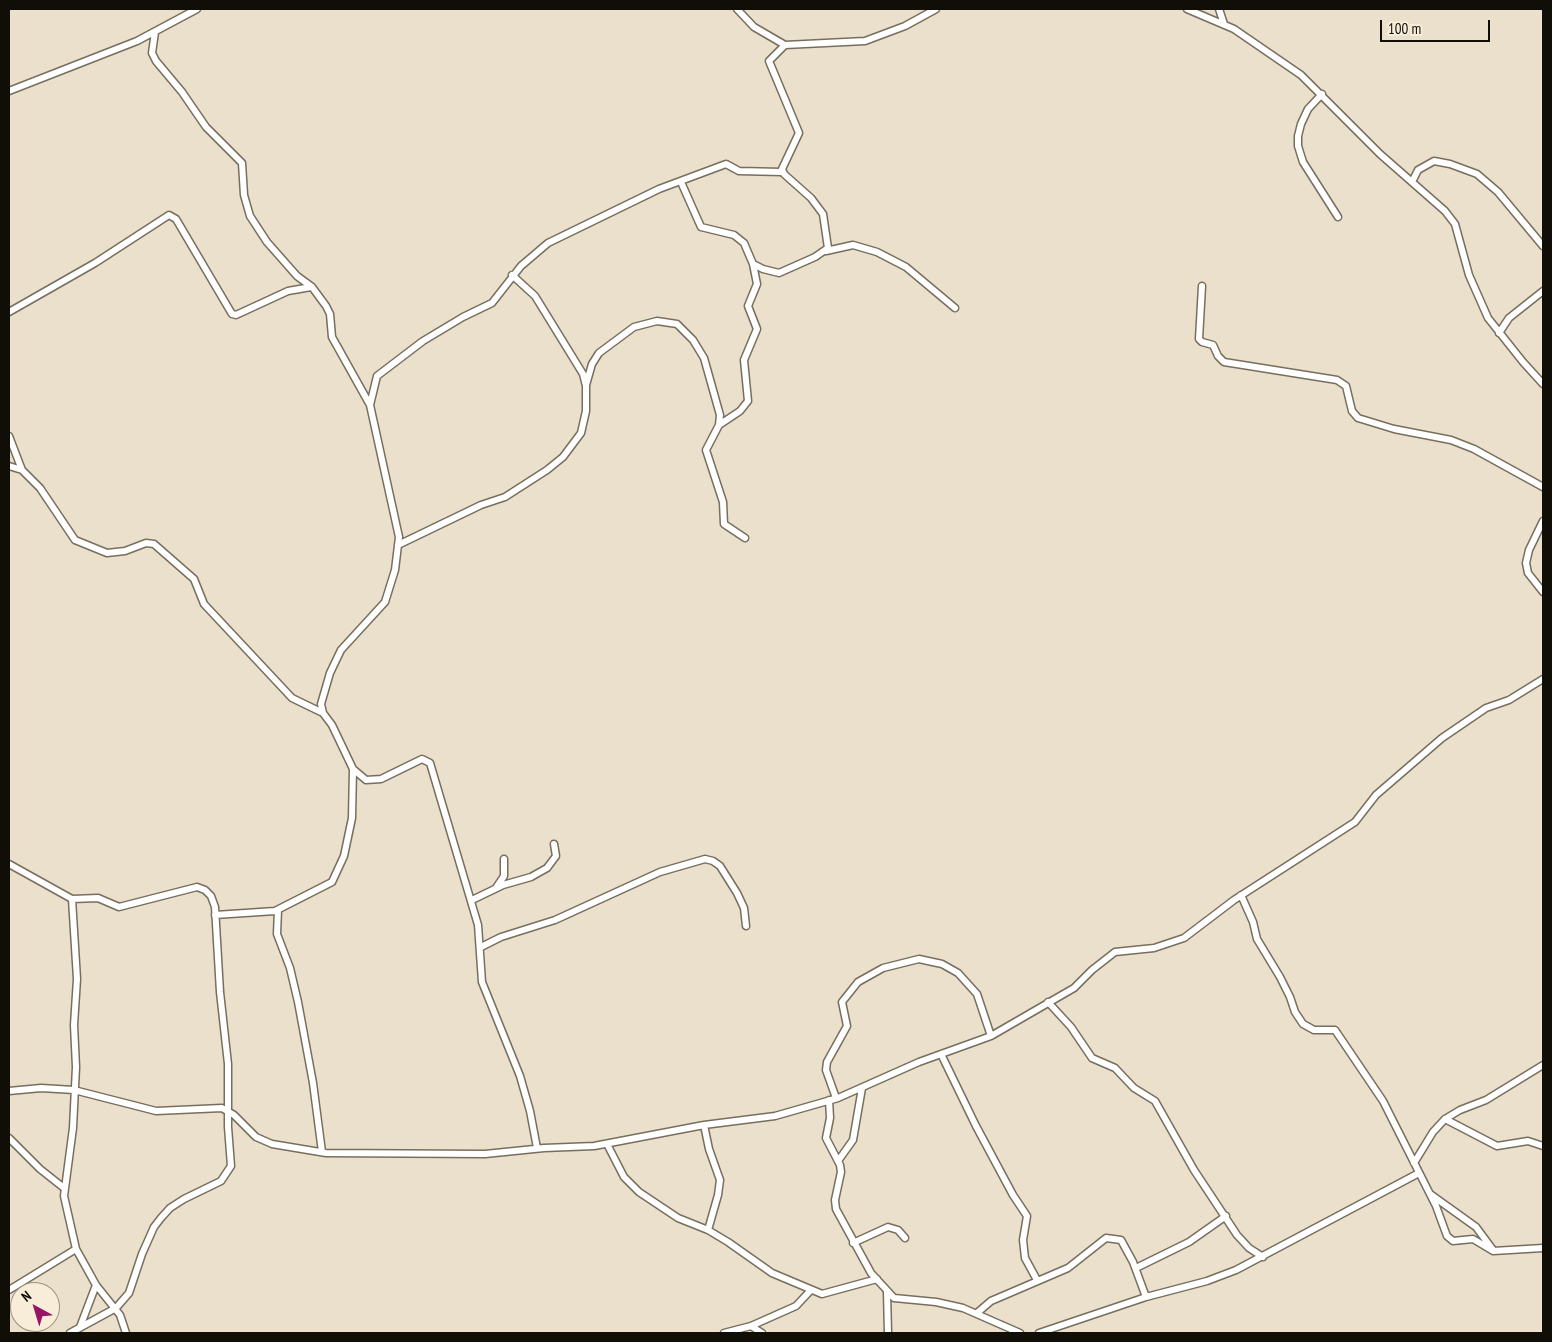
<!DOCTYPE html>
<html>
<head>
<meta charset="utf-8">
<style>
	body { margin:0 }
	#map { position:relative; width:1552px; height:1342px; overflow:hidden; background:#eae0cc; font-family:"PT Sans Narrow",sans-serif }
	canvas { display:block }
	.frame { position:absolute; inset:0; border:10px solid #110e08; pointer-events:none }
	.north { position:absolute; left:10px; top:1282px; width:50px; height:50px; box-sizing:border-box; background:#f7edd9; border:1px solid #9b9485; border-radius:50%; rotate:321deg; font-size:14px; font-weight:700; line-height:20px; text-align:center; color:#110e08 }
	.north::after { content:''; display:block; margin:auto; width:18px; height:22px; background:#991467; clip-path:polygon(50% 0,100% 100%,50% 72%,0 100%) }
	.scale { position:absolute; left:1380px; top:20px; width:110px; height:22px; box-sizing:border-box; border:2px solid #110e08; border-top:0; padding-left:6px; font-size:15px; line-height:18px; white-space:nowrap; color:#110e08; -webkit-text-stroke:4px #f7edd9; paint-order:stroke }
</style>
</head>
<body>
<div id="map">
<canvas width="1552" height="1342"></canvas>
<div class="frame"></div>
<div class="north">N</div>
<div class="scale">100 m</div>
</div>
<script>
const ctx = document.querySelector('canvas').getContext('2d');
ctx.lineJoin = 'round';
const poly = rows => new Path2D(rows.map(r => 'M' + r).join(''));
function trace(path, color, width, dash) { ctx.strokeStyle = color; ctx.lineWidth = width; ctx.lineCap = dash ? 'butt' : 'round'; ctx.setLineDash(dash || []); ctx.stroke(path); }
const minor = poly([
	[737,9,754,27,785,45,865,41,905,26,936,9],
	[1187,9,1234,29,1301,75,1380,154,1445,211,1455,224,1469,275,1488,318,1523,362,1543,384],
	[1219,9,1224,24],
	[155,32,152,53,156,61,182,92,206,127,242,163,244,195,250,216,267,242,297,276,312,287,326,306,330,314,332,337,370,405,399,537,395,570,385,602,341,650,330,673,321,704,323,713,332,725,353,769,366,780,381,779,422,759,430,763,478,925,482,982,520,1076,530,1111,537,1148],
	[9,91,137,41,197,9],
	[1322,94,1308,109,1301,124,1298,136,1298,146,1303,162,1338,217],
	[681,182,701,227,734,235,744,243,753,264,757,284,748,306,757,329,744,360,748,401,740,411,719,425],
	[1412,182,1418,170,1434,161,1450,164,1477,174,1498,192,1543,246],
	[826,251,853,245,877,252,906,267,955,308],
	[753,264,763,269,779,273,815,257,828,248,823,214,811,198,784,174,782,169,799,133,769,61,785,45],
	[1202,286,1199,339,1202,342,1213,345,1218,356,1224,362,1337,380,1346,386,1352,411,1358,418,1394,429,1451,440,1474,449,1543,487],
	[9,312,95,263,169,215,176,219,232,314,236,315,288,291,311,287],
	[1499,333,1509,318,1543,291],
	[586,385,592,364,599,353,634,327,657,321,677,324,693,340,704,358,720,415,719,425,706,450,723,502,724,524,745,538],
	[370,405,377,376,423,341,463,317,492,303,521,266,548,243,659,189,726,164,739,171,782,172],
	[9,436,22,470,40,488,75,540,107,553,125,551,146,543,154,544,194,579,204,604,292,698,323,713],
	[9,466,22,470],
	[1543,521,1529,550,1526,563,1528,573,1543,592],
	[398,545,481,505,505,497,547,470,563,457,581,433,586,411,586,386,583,374,535,296,512,275],
	[9,864,72,899,98,898,119,907,197,887,205,890,211,896,215,907,220,992,228,1064,228,1127,231,1166,221,1181,184,1199,170,1208,161,1218,154,1227,142,1254,129,1293,116,1308,70,1333],
	[496,888,504,876,504,859],
	[1241,895,1253,922,1257,939,1280,977,1290,997,1295,1012,1303,1024,1314,1030,1335,1030,1383,1101,1436,1206,1447,1236,1453,1241,1473,1239,1493,1251,1543,1248],
	[72,899,77,979,74,1025,76,1067,73,1128,64,1196,76,1249,96,1285,120,1315,126,1333],
	[472,900,503,885,531,877,547,868,556,856,554,844],
	[278,910,277,934,290,968,298,1002,313,1083,322,1152],
	[215,915,275,911,332,882,344,856,352,818,353,769],
	[481,947,501,937,555,920,660,872,705,859,713,861,720,866,737,893,744,908,746,926],
	[1048,1002,1071,1027,1092,1058,1115,1068,1134,1088,1155,1101,1194,1170,1237,1235,1249,1248,1263,1257],
	[941,1054,976,1126,1013,1195,1027,1216,1023,1240,1025,1258,1037,1280],
	[9,1091,41,1088,74,1090,156,1111,222,1108,234,1115,256,1137,272,1144,326,1153,485,1154,544,1148,594,1146,704,1125,775,1116,838,1098,919,1062,991,1036,1074,988,1092,970,1115,952,1154,948,1184,938,1234,900,1355,822,1376,795,1442,738,1486,708,1509,700,1543,679],
	[836,1098,826,1070,827,1062,847,1026,842,1002,858,982,883,968,919,959,942,964,958,973,977,994,991,1036],
	[829,1100,830,1118,826,1138,840,1165,841,1172,835,1200,836,1209,871,1273,894,1298,936,1302,963,1308,1020,1333],
	[1445,1119,1497,1146,1528,1141,1543,1146],
	[704,1125,709,1149,720,1180,718,1195,708,1230],
	[9,1138,40,1169,64,1188],
	[607,1144,624,1177,639,1192,678,1218,708,1230,728,1242,772,1273,822,1294,877,1279],
	[838,1161,853,1140,862,1088],
	[1414,1163,1433,1132,1445,1119,1460,1110,1486,1100,1543,1065],
	[1430,1194,1476,1227,1493,1250],
	[853,1243,888,1227,898,1230,905,1238],
	[1136,1268,1189,1242,1226,1216],
	[9,1290,76,1249],
	[887,1292,888,1333],
	[977,1313,991,1301,1068,1268,1106,1238,1121,1240,1133,1262,1146,1297],
	[751,1326,762,1333],
	[80,1327,96,1285],
	[724,1333,751,1326,796,1306,810,1291],
	[1039,1333,1146,1297,1207,1281,1236,1270,1419,1173]
]);
trace(minor, '#776e5d', 9);
trace(minor, '#fff', 6);
</script>
</body>
</html>
